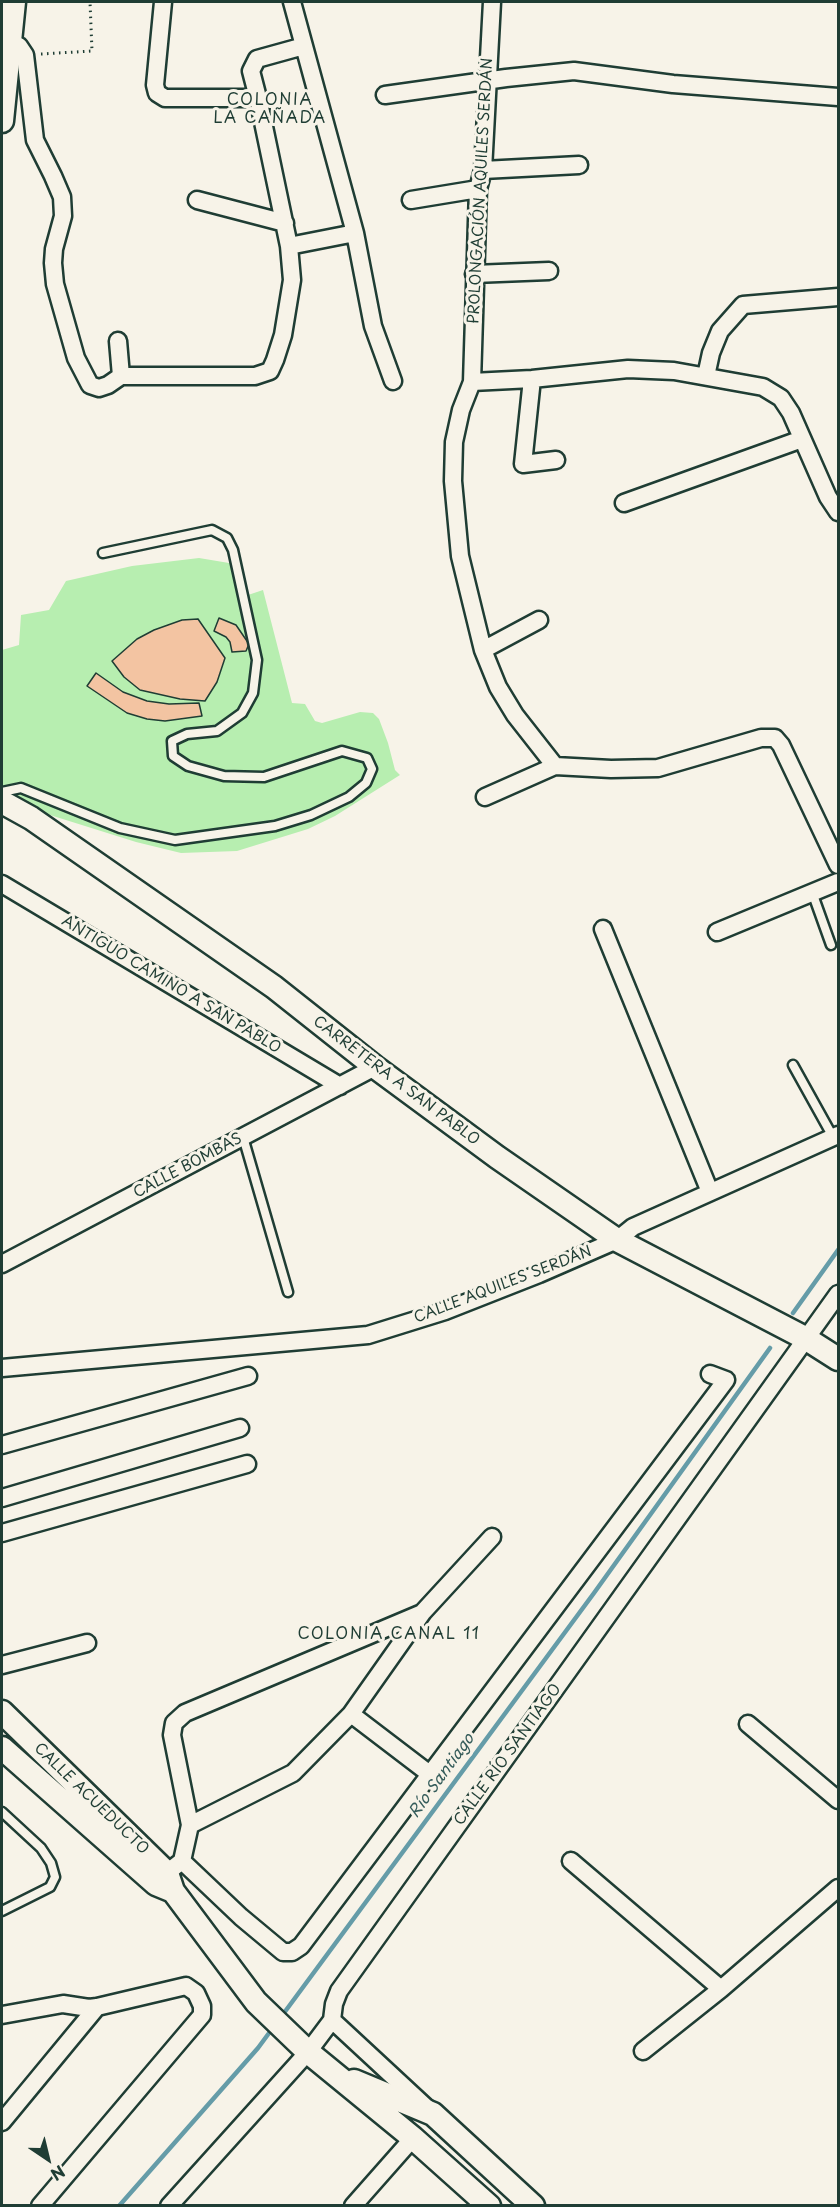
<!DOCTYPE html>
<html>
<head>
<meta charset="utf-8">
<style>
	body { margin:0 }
	#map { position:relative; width:840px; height:2207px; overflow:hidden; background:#f7f3e8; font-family:"Playpen Sans",sans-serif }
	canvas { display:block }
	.frame { position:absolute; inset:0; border:3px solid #1f3d34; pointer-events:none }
	.north { position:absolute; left:18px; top:2129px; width:60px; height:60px; -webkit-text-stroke:4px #f7f3e8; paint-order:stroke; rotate:145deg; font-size:16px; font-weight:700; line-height:24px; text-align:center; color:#1f3d34 }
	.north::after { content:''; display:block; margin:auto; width:21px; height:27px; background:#1f3d34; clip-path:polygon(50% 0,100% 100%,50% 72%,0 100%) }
</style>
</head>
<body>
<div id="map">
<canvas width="840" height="2207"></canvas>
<div class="frame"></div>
<div class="north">N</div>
</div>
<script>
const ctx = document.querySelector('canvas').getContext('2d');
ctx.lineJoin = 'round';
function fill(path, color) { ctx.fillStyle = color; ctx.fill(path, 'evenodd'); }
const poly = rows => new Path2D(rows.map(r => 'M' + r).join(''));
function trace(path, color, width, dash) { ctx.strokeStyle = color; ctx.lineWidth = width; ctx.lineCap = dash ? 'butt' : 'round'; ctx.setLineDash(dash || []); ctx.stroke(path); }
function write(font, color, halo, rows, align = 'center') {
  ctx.font = font + ' "Playpen Sans",sans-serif'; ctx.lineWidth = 6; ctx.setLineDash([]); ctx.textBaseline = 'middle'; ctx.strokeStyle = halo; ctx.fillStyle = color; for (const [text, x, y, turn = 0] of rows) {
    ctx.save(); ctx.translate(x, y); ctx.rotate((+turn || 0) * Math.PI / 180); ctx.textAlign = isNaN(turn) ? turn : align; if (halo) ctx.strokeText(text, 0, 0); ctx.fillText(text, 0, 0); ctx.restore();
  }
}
const green = poly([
	[199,558,235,564,245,596,263,590,292,703,305,704,315,721,322,723,360,712,373,713,379,719,388,743,395,770,400,775,335,816,308,829,237,851,181,853,136,842,34,810,2,791,2,650,19,645,21,615,49,610,66,581,132,566]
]);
const stream = poly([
	[793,1313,838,1250],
	[281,2017,594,1593,770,1348],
	[119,2206,258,2048,272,2029]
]);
const building = poly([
	[219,618,236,625,249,644,246,651,232,652,230,642,226,637,214,631,219,618],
	[198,619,225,658,217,682,205,701,180,699,140,690,124,677,112,661,137,639,154,630,182,620,198,619],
	[96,673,123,692,147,701,169,704,199,703,202,716,165,721,147,719,127,713,87,686,96,673]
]);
const path = poly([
	[41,54,92,51,90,2]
]);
const lane = poly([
	[2,792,21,788,120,828,175,840,275,826,311,815,349,797,366,783,372,769,367,758,342,751,264,777,224,776,188,766,173,756,172,741,187,734,217,731,242,713,253,693,257,660,233,550,227,538,212,530,103,553],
	[812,892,831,945],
	[793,1065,833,1137],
	[243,1137,288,1292],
	[2,1812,41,1848,51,1863,55,1877,50,1887,2,1911]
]);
const street = poly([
	[292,2,355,233,373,326,393,381],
	[492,2,483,170,478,189,472,382,461,410,454,442,453,481,460,556,483,650,498,687,515,715,555,766,611,769,658,768,761,738,775,738,781,745,838,865],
	[11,43,19,46,25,55,35,140,53,176,62,197,63,216,54,249,53,263,55,284,76,358,90,385,99,388,108,385,121,376,255,376,270,371,275,360,283,335,292,280,289,246,258,98,165,98,157,93,155,85,163,2],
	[385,95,506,78,574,71,673,84,838,97],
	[258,98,251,71,257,59,304,46],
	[483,170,579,165],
	[197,200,285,223],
	[411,200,478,189],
	[289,246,355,233],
	[474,274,549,271],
	[118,341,121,376],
	[706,376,711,353,720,331,743,305,838,297],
	[532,379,523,464,556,460],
	[472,382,532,379,628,369,674,371,763,387,781,398,791,413,828,497,838,512],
	[624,503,802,439],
	[483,650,539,620],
	[485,797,555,766],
	[2,884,340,1086],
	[603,929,710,1192],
	[717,932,838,882],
	[2,1264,375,1067],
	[2,1368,368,1335,445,1311,539,1274,617,1240,633,1227,838,1135],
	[2,1445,248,1376],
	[2,1498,240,1428],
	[2,1533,247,1464],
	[2,1665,87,1643],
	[351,1714,431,1775],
	[748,1724,838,1800],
	[190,1825,172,1735,174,1723,185,1713,422,1613],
	[182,1861,241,1917,283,1952,292,1952,301,1946,726,1380,710,1374],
	[571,1861,721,1989],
	[173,1868,182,1861,190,1825,293,1773,351,1714,423,1612,492,1537],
	[2,2015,63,2004,89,2008,97,2007,186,1986,196,1993,202,2006,202,2015,40,2206],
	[332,2020,428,2109],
	[643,2051,721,1989,838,1888],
	[2,2122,97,2007],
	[169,2206,308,2052,332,2020,334,2004,339,1991,838,1294],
	[353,2206,413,2138]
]);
const secondary = poly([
	[2,121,14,2],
	[2,802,31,818,274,987,375,1067,497,1157,617,1240,805,1338,838,1359],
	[2,1712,167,1873,173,1891,256,2002,308,2052,413,2138,489,2206],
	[2,1748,156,1884,173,1891],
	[354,2081,433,2114,533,2206]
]);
const streetNames = [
	["PROLONGACIÓN AQUILES SERDÁN",481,191,-87],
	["ANTIGUO CAMINO A SAN PABLO",171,985,31],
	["CARRETERA A SAN PABLO",396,1081,37],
	["CALLE BOMBAS",188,1166,-28],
	["CALLE AQUILES SERDÁN",503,1285,-21],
	["CALLE RÍO SANTIAGO",508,1755,-54],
	["CALLE ACUEDUCTO",91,1799,44]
];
const neighbourhoodNames = [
	["COLONIA",270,101],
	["LA CAÑADA",270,119],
	["COLONIA CANAL 11",389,1635]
];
const waterNames = [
	["Río Santiago",442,1776,-54]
];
fill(green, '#b7eeb0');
trace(stream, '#659ca8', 4.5);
fill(building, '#f3c4a2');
trace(building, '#1f3d34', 1.5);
trace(lane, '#1f3d34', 13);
trace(street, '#1f3d34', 21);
trace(secondary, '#1f3d34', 27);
trace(path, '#1f3d34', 3, [1.5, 4.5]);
trace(lane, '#f7f3e8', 8);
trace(street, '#f7f3e8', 16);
trace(secondary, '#f7f3e8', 22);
write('15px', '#1f3d34', '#f7f3e8', streetNames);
ctx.letterSpacing = '1.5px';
write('16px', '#1f3d34', '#f7f3e8', neighbourhoodNames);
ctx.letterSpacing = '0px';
write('italic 16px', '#365d5b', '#f7f3e8', waterNames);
</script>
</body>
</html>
